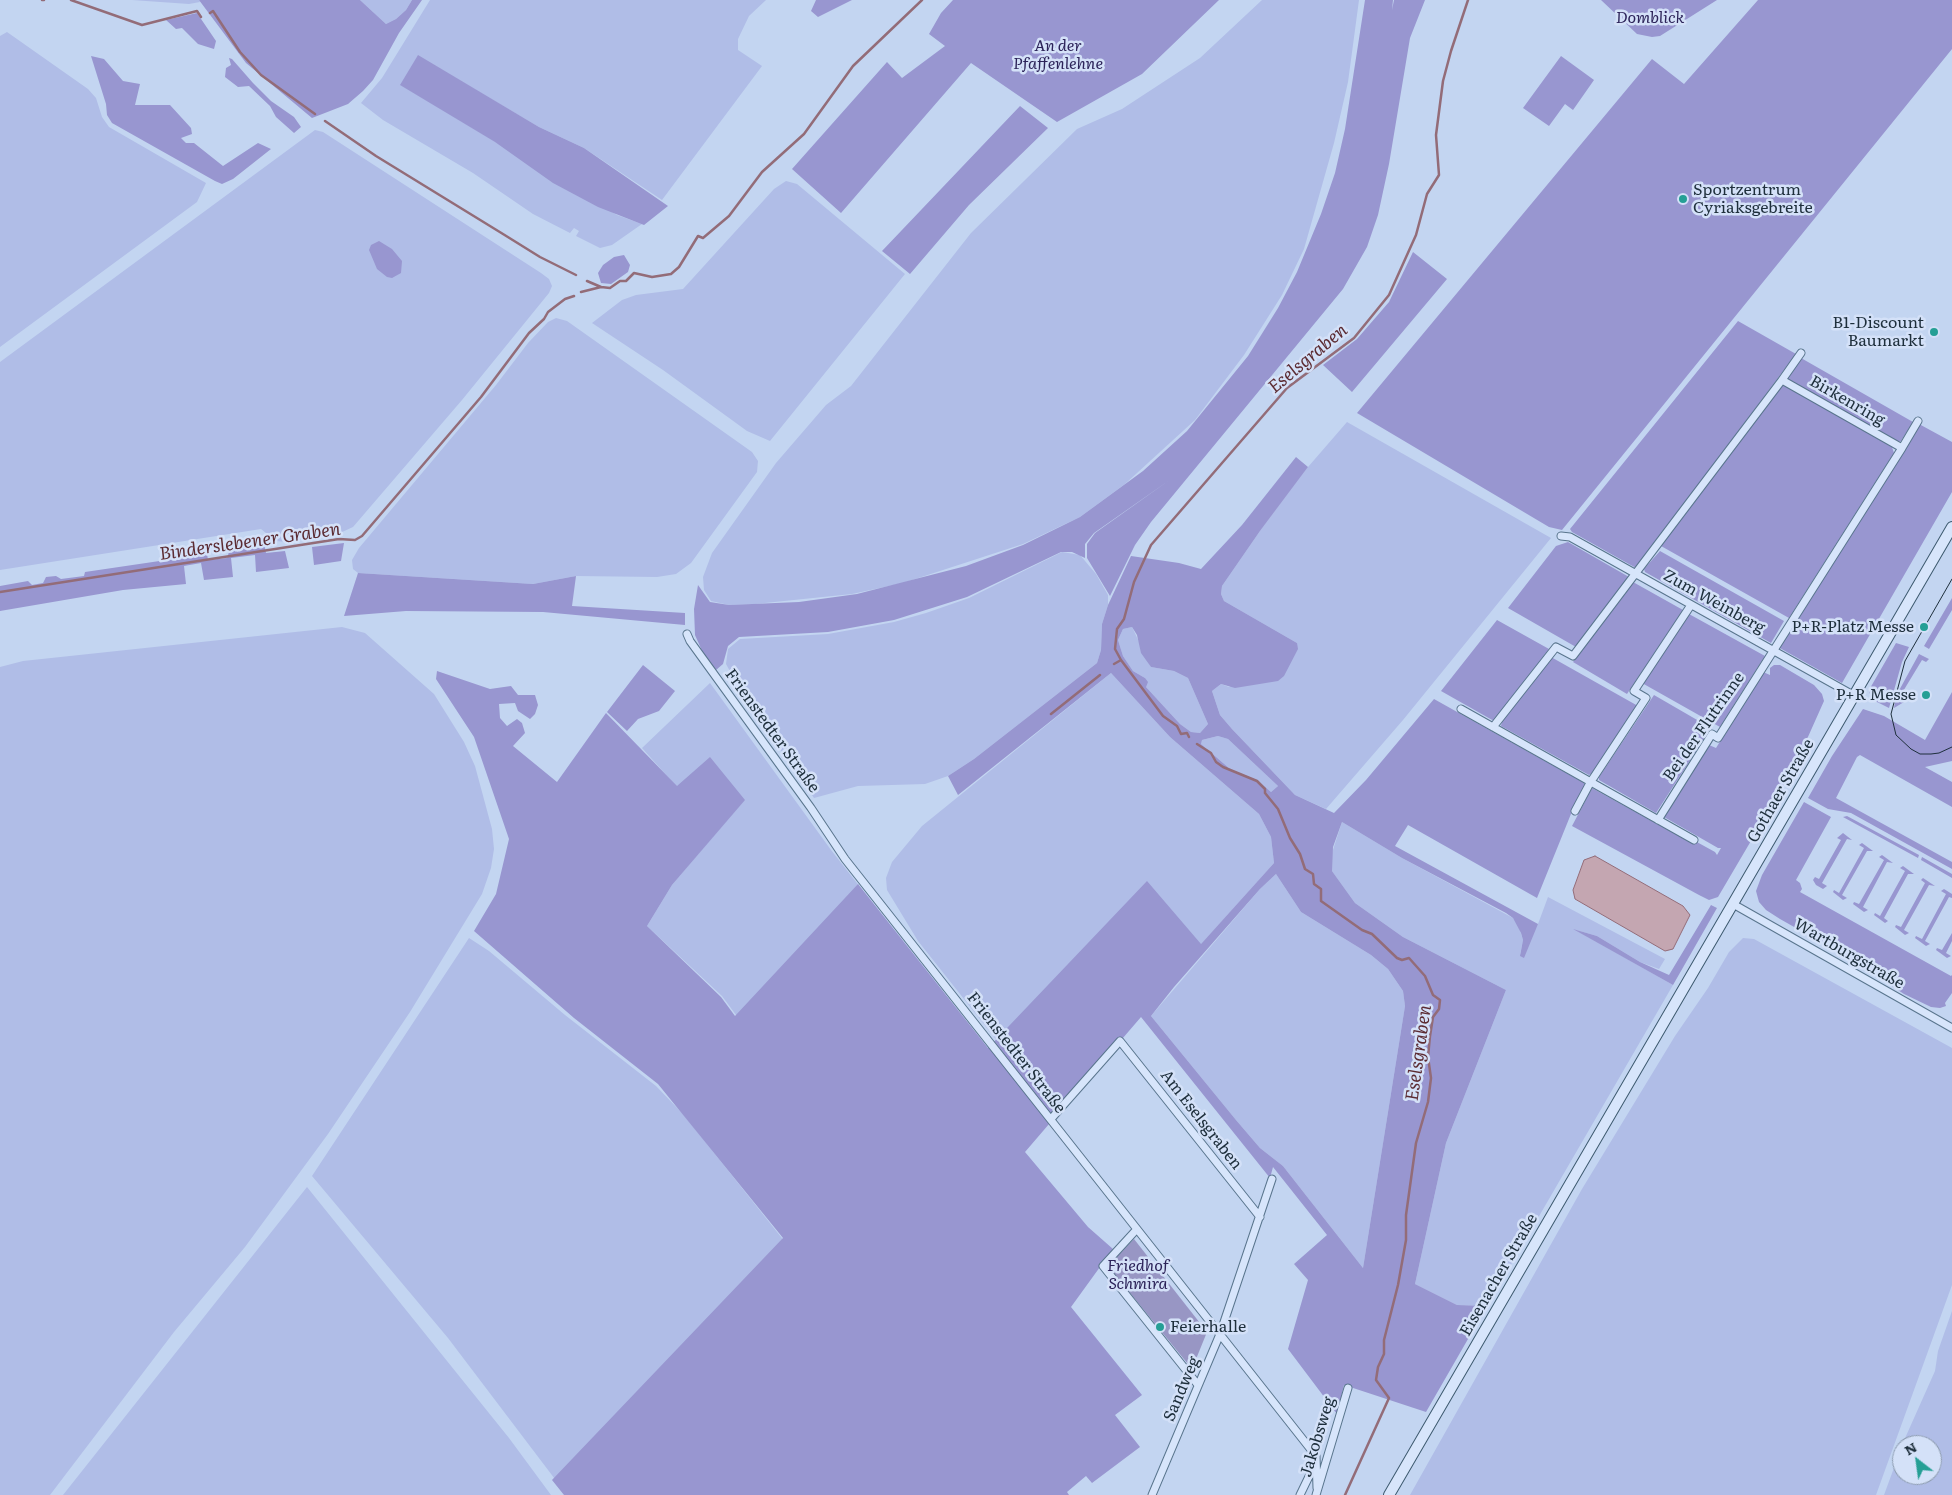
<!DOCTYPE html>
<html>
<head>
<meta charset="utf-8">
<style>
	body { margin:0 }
	#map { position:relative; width:1952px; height:1495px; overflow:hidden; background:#c3d5f1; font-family:Literata,serif }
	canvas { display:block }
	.north { position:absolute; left:1892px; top:1435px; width:50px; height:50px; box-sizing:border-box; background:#d4e1f8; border:1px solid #8b9aad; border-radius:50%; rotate:330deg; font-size:14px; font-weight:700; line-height:20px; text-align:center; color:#1e2f3c }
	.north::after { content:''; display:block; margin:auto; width:18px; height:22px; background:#259f95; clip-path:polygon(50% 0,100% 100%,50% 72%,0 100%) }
</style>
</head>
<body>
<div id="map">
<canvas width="1952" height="1495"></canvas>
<div class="north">N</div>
</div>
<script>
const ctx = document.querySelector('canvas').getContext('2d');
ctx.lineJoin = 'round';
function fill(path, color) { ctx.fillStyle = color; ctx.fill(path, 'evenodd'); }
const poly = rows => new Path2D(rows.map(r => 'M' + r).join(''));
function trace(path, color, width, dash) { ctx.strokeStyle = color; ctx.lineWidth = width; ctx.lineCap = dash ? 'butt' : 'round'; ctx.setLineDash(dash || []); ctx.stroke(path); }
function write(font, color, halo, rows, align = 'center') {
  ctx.font = font + ' Literata,serif'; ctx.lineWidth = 5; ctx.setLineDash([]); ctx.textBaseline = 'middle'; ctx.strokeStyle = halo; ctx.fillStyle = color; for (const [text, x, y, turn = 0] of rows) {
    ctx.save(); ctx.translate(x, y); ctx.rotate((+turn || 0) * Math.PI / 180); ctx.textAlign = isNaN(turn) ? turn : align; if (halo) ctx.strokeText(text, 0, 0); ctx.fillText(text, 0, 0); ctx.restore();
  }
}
const farmland = poly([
	[132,0,199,0,200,2,189,4],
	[360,0,412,0,406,10,396,19,386,24],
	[430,0,766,0,749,16,738,39,738,50,762,66,662,200,584,148,539,127,418,56,401,85,617,215,642,224,612,245,600,248,576,236,579,231,574,228,570,233,533,214,473,173,383,120,361,103,382,78],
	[1262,0,1359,0,1348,82,1334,143,1304,249,1282,295,1244,355,1195,420,1125,484,1080,517,1023,544,903,583,852,594,755,604,729,605,711,601,704,590,703,577,712,553,776,463,826,405,851,386,971,233,1077,129,1122,109,1200,58],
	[7,32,88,89,96,98,102,117,109,127,206,183,197,202,0,347,0,36],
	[315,130,323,132,541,273,549,279,552,286,549,293,462,400,353,527,340,533,287,542,276,541,261,529,0,570,0,362],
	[786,181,797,184,905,274,770,441,747,431,663,370,592,323,622,300,636,295,683,289,774,189],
	[556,318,567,321,752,452,758,461,757,472,691,563,676,574,657,577,576,576,533,584,358,573,353,569,352,560,359,548,496,385,528,343,548,322],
	[1347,422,1551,538,1403,720,1326,809,1295,795,1232,729,1220,715,1212,691,1221,684,1229,687,1297,643,1224,601,1221,594,1222,586,1260,531,1308,467],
	[1062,552,1080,555,1096,574,1108,595,1108,605,1102,624,1101,650,1097,663,974,759,948,776,925,784,858,786,814,798,744,697,726,664,728,649,740,639,828,634,894,622,926,613,969,598],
	[342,627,365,633,434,694,464,742,475,766,492,829,494,849,491,868,482,894,410,1012,328,1134,245,1247,174,1332,50,1495,0,1495,0,667,23,661],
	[1132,627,1151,667,1174,671,1188,678,1208,724,1200,733,1191,732,1180,724,1146,687,1145,678,1133,671,1123,656,1118,640,1123,629],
	[1111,673,1170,737,1259,814,1271,837,1274,863,1052,1110,918,941,887,890,886,878,892,862,922,826],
	[710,683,831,850,1041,1118,776,1069,722,996,647,926,672,885,744,800,677,787,642,748],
	[1218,736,1228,739,1278,786,1271,792,1257,780,1230,769,1201,744,1202,740],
	[1342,822,1402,858,1513,918,1518,924,1523,940,1520,955,1538,924,1548,897,1665,959,1659,969,1640,962,1597,936,1576,930,1673,985,1487,1306,1457,1305,1415,1284,1446,1143,1506,990,1403,937,1355,903,1332,871,1331,856],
	[1276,874,1301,912,1371,955,1388,969,1403,991,1405,1006,1363,1268,1283,1166,1260,1148,1236,1120,1151,1016,1260,889],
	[469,938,489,951,565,1015,656,1086,683,1114,836,1306,567,1495,448,1338,312,1176],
	[1743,938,1754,939,1952,1048,1952,1285,1876,1495,1410,1495,1582,1189,1675,1036,1708,988,1729,952],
	[307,1187,509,1438,551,1495,63,1495],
	[1952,1311,1952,1495,1884,1495,1902,1446,1902,1475,1932,1475,1932,1445,1902,1445,1935,1371,1938,1351]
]);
const green = poly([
	[199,0,360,0,386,24,396,19,406,10,412,0,422,0,399,33,373,80,363,91,348,104,312,118,246,63],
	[816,0,852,0,818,17,811,11],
	[953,0,1219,0,1142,74,1057,122,971,63,841,213,792,169,887,62,902,78,945,46,929,34,941,13],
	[1365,0,1393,0,1392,10,1394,0,1425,0,1410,38,1389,164,1378,215,1367,247,1343,289,1151,522,1135,545,1110,596,1087,558,1087,544,1095,533,1171,479,1094,533,1085,544,1085,558,1072,552,1061,552,967,597,894,620,828,632,739,637,728,646,723,664,716,670,703,653,695,635,694,609,698,585,710,602,729,605,799,602,857,594,966,566,1023,545,1080,517,1143,471,1187,431,1248,356,1278,308,1297,272,1321,214,1335,173,1345,129],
	[1601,0,1717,0,1660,36,1652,37,1637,34],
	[1758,0,1952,0,1952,49,1562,530,1549,527,1357,413,1652,59,1684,84],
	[197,13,216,41,214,49,198,44,182,28,176,29,166,20],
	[418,55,539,127,584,148,668,206,644,225,598,207,553,183,495,142,400,85],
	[91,56,104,59,123,81,140,84,135,105,170,105,191,128,192,134,181,138,186,143,194,143,223,166,258,143,271,149,233,179,222,184,215,181,112,123,107,115,106,104],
	[1561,56,1594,80,1573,110,1565,104,1549,126,1523,108],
	[229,58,232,59,253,83,271,101,294,117,301,127,294,133,276,117,270,106,249,86,238,87,225,77,226,68,231,65],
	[1020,106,1048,128,969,205,910,274,882,251],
	[379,241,392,249,402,261,401,273,392,278,387,277,377,269,369,250,371,245],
	[1413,252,1447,279,1352,392,1323,365,1357,339,1389,302],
	[624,255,630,265,628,272,611,284,601,283,598,273,603,265,614,257],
	[1738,321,1796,354,1636,568,1572,532,1570,529],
	[1801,358,1913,422,1901,441,1897,442,1787,379,1787,376],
	[1784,385,1892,447,1894,453,1789,618,1661,546,1780,387],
	[1919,424,1952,442,1952,492,1842,683,1778,647],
	[1296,457,1308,467,1260,531,1222,586,1221,594,1224,601,1297,643,1298,649,1284,676,1278,681,1235,688,1221,684,1212,691,1220,715,1232,729,1295,795,1334,813,1366,780,1434,699,1584,783,1585,786,1575,804,1537,898,1408,825,1395,846,1538,924,1524,958,1520,956,1523,940,1521,933,1513,918,1506,913,1402,858,1342,822,1333,847,1332,871,1355,903,1403,937,1506,990,1446,1143,1415,1284,1457,1305,1487,1306,1426,1412,1344,1385,1337,1414,1288,1349,1308,1280,1294,1264,1327,1235,1273,1167,1270,1178,1141,1017,1025,1152,1088,1227,1113,1249,1071,1307,1142,1395,1115,1415,1140,1447,1092,1483,1086,1476,1067,1492,1069,1495,564,1495,552,1480,783,1238,658,1084,574,1018,474,931,496,894,509,839,474,737,436,679,437,671,490,689,511,686,518,695,535,695,538,705,535,714,530,719,518,711,515,703,499,704,500,718,507,726,517,719,522,723,525,733,513,746,557,782,606,713,677,786,710,757,745,800,672,885,647,926,721,997,735,1016,858,884,988,1048,1147,881,1201,944,1274,863,1271,837,1259,814,1170,737,1111,673,958,795,948,776,974,759,1097,663,1101,650,1102,624,1108,605,1131,556,1179,563,1201,569,1242,525],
	[1132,627,1137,635,1141,653,1151,667,1174,671,1188,678,1208,724,1200,733,1191,732,1180,724,1146,687,1148,682,1145,678,1133,671,1123,656,1118,640,1123,629],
	[1218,736,1228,739,1278,786,1271,792,1257,780,1230,769,1201,744,1202,740],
	[1276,874,1301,912,1371,955,1388,969,1403,991,1405,1006,1363,1268,1283,1166,1260,1148,1236,1120,1151,1016,1174,987,1260,889],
	[1568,542,1629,577,1576,647,1508,608,1556,546],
	[344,543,341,561,314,565,312,547],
	[264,544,266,553,285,551,289,568,256,572,255,555,231,558,233,577,204,580,201,563,184,566,186,584,123,590,0,611,0,586,28,581,32,585,43,583,46,577,56,576,61,579,84,576,85,572,207,554,208,560,227,558,230,549],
	[1660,551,1784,621,1771,643,1645,572,1644,569],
	[358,573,533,584,576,576,572,606,685,613,685,625,543,612,406,611,344,616],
	[1633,582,1683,610,1627,694,1573,662],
	[1952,598,1952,610,1929,649,1924,646],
	[1689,614,1765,656,1720,727,1642,683],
	[1497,620,1549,649,1494,721,1441,691],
	[1896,643,1909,647,1902,662,1889,708,1871,699,1869,690],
	[1919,654,1929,659,1926,662,1922,660,1899,698,1904,702,1894,708,1896,696],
	[1551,657,1638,706,1593,773,1589,775,1501,726,1502,721],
	[643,665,675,691,659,711,638,719,627,731,607,712],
	[1774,665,1780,665,1814,685,1822,694,1824,701,1795,766,1718,897,1709,900,1699,895,1572,826,1592,788,1693,844,1695,841,1715,852,1717,855,1721,848,1718,848,1664,817,1709,745,1716,748,1763,672,1770,675,1770,668],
	[1952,692,1952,761,1925,767,1952,782,1952,807,1860,755,1857,757,1836,798,1952,862,1952,869,1851,813,1828,809,1808,798,1832,756,1863,709,1884,716,1925,740],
	[1654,695,1711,728,1656,813,1599,780,1599,777],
	[1804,802,1831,817,1796,880,1800,883,1802,889,1800,892,1951,976,1952,975,1952,993,1945,1003,1946,1006,1940,1008,1931,1007,1904,994,1849,958,1780,919,1766,910,1759,902,1756,891,1762,875],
	[1847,816,1919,855,1918,858,1843,817],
	[1843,833,1852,840,1847,839,1822,883,1827,886,1823,889,1816,885,1813,880,1815,877,1819,879,1841,840,1837,838],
	[1862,843,1873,851,1867,851,1842,895,1847,898,1843,900,1833,892,1834,890,1839,893,1864,848,1859,845],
	[1882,855,1893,863,1887,862,1863,907,1868,910,1864,912,1853,904,1854,902,1859,904,1884,860,1879,857],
	[1922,857,1952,874,1952,878,1921,860],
	[1903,866,1914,874,1908,874,1884,918,1888,921,1885,923,1874,915,1875,913,1880,916,1905,871,1900,868],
	[1923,878,1935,886,1929,885,1904,930,1909,933,1905,935,1895,927,1896,925,1901,927,1925,883,1921,880],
	[1944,889,1952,894,1952,898,1949,897,1925,941,1930,944,1926,946,1915,938,1916,936,1922,939,1946,894,1941,891],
	[1711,905,1717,908,1673,985,1573,929,1597,936,1640,962,1669,975],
	[1952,933,1952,941,1946,953,1951,956,1947,958,1936,950,1937,948,1942,950]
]);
const cemetery = poly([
	[1134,1239,1207,1332,1192,1369,1108,1266]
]);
const water = poly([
	[1595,856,1683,906,1690,915,1673,949,1665,951,1575,899,1573,890,1584,860,1595,856]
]);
const stream = poly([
	[42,0,44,0],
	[71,0,142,25,197,11,201,17],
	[210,13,213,11,240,52,261,75,315,114],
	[325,121,376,156,503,234,540,257,576,275],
	[587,281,601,287],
	[581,292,601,287,610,288,620,281,626,281,634,273,652,277,671,274,679,267,698,236,703,238,729,216,762,172,804,134,853,66,922,0],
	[0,592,339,539,355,540,362,536,481,397,529,333,544,319,548,312,565,299,574,296],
	[1114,664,1121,660],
	[1051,714,1100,675],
	[1189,737,1187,733,1181,734,1177,726,1163,716,1121,660,1115,649,1117,629,1124,619,1134,582,1151,545,1287,388,1354,338,1389,295,1416,235,1427,194,1439,175,1436,135,1443,81,1451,51,1468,0],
	[1197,744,1211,753,1216,762,1223,767,1257,781,1265,789,1265,793,1278,809,1290,838,1300,854,1305,869,1313,874,1314,884,1321,889,1321,901,1362,930,1372,934,1397,958,1402,960,1409,958,1425,976,1433,995,1440,1000,1439,1009,1433,1017,1430,1036,1428,1057,1431,1078,1428,1102,1416,1143,1406,1215,1406,1240,1398,1285,1384,1340,1384,1354,1378,1367,1376,1380,1389,1398,1345,1495]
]);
const minor = poly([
	[1782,380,1801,353],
	[1902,448,1918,421],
	[1561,536,1570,537,1853,695],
	[687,634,690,641,811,808,845,859,1316,1456,1317,1488],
	[1461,709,1694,840],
	[1493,727,1556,647,1573,656,1782,380,1902,448,1718,738,1712,734,1658,820],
	[1575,811,1590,783,1646,698,1634,691,1691,605],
	[1733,904,1952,1028],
	[1051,1119,1120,1041,1260,1217],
	[1137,1229,1103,1266,1198,1385],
	[1152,1495,1220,1334,1272,1179],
	[1300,1495,1316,1462],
	[1316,1495,1348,1388]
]);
const secondary = poly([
	[1389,1495,1952,527]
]);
const tram = poly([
	[1952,579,1905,661,1891,714,1896,735,1911,749,1920,754,1931,754,1939,753,1952,747]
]);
const markers = [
	[1683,199,5,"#259f95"],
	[1934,332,5,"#259f95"],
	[1924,627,5,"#259f95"],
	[1926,695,5,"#259f95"],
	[1160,1327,5,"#259f95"]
];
const parkNames = [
	["Domblick",1650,18],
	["An der",1058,46],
	["Pfaffenlehne",1058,64],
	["Friedhof",1138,1266],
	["Schmira",1138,1284]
];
const poiNames = [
	["Sportzentrum",1693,190,"left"],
	["Cyriaksgebreite",1693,208,"left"],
	["B1-Discount",1924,323],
	["Baumarkt",1924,341],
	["P+R-Platz Messe",1914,627],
	["P+R Messe",1916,695],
	["Feierhalle",1170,1327,"left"]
];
const streetNames = [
	["Birkenring",1847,401,30],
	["Zum Weinberg",1714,602,29],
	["Bei der Flutrinne",1704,727,-55],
	["Frienstedter Straße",772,731,54],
	["Gothaer Straße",1781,791,-60],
	["Wartburgstraße",1849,954,30],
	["Frienstedter Straße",1016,1053,52],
	["Am Eselsgraben",1201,1120,52],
	["Eisenacher Straße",1499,1275,-60],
	["Sandweg",1182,1389,-67],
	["Jakobsweg",1318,1437,-73]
];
const waterNames = [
	["Eselsgraben",1308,359,-40],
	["Binderslebener Graben",250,542,-8],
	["Eselsgraben",1419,1053,-82]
];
fill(farmland, '#b0bde7');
fill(green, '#9896d0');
fill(cemetery, '#9896c4');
fill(water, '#c4a6b1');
trace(water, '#936c78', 1);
trace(stream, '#936c78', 2.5);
trace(minor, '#59758d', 9);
trace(secondary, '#3c596e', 12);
trace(minor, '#d7e5fb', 7);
trace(secondary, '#d7e5fb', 10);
trace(tram, '#1e2f3c', 1);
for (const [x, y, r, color] of markers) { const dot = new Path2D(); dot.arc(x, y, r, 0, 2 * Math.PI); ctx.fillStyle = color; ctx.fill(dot); trace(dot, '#d4e1f8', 2); }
write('italic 16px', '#2c2359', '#d4e1f8', parkNames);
write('16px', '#1e2f3c', '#d4e1f8', poiNames, 'right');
write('16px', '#1e2f3c', '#d4e1f8', streetNames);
write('italic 18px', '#5c2c33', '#d4e1f8', waterNames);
</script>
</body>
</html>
